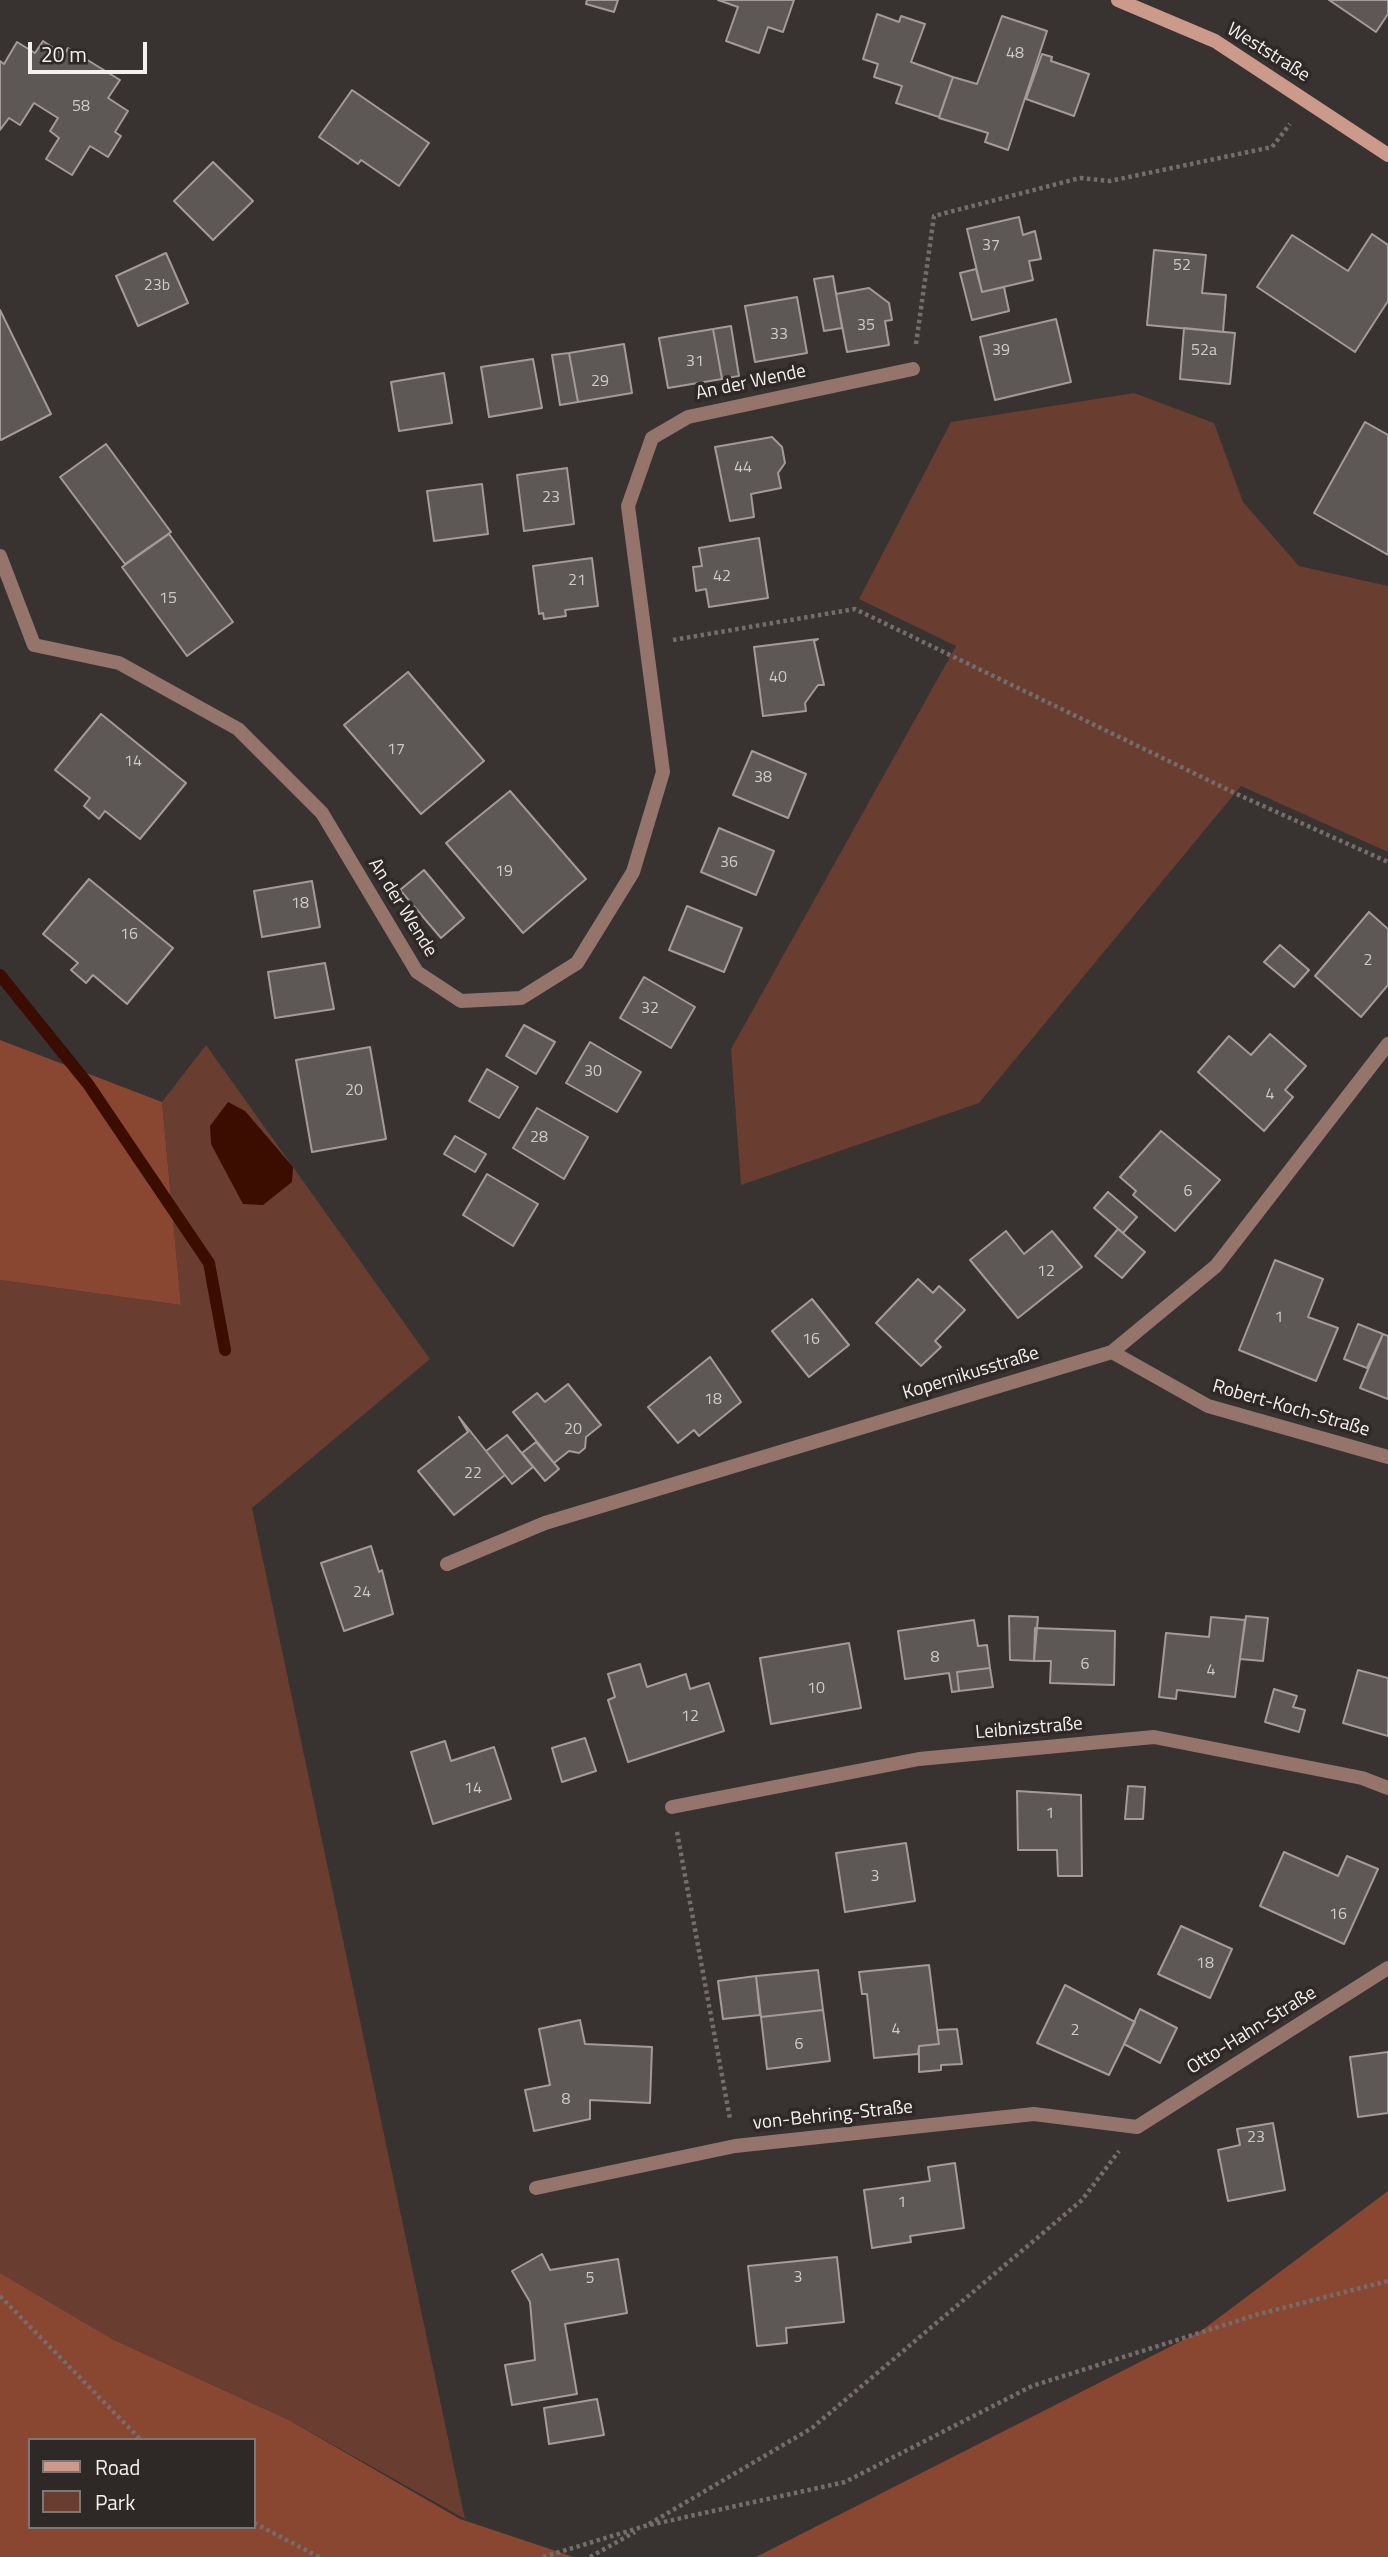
<!DOCTYPE html>
<html>
<head>
<meta charset="utf-8">
<style>
	body { margin:0 }
	#map { position:relative; width:1388px; height:2557px; overflow:hidden; background:#383231; font-family:"Titillium Web",sans-serif }
	canvas { display:block }
	.legend { position:absolute; left:28px; top:2438px; width:228px; height:91px; box-sizing:border-box; background:#2e2827; border:2px solid #7d7877; margin:0; padding:9px 12px; list-style:none; font-size:21px; color:#f4f0ef }
	.legend li { display:flex; align-items:center; gap:14px; height:35px }
	.legend b { width:35px; border:2px solid #7d7877 }
	.scale { position:absolute; left:28px; top:42px; width:119px; height:32px; box-sizing:border-box; border:4px solid #f4f0ef; border-top:0; padding-left:9px; font-size:21px; line-height:24px; white-space:nowrap; color:#f4f0ef; -webkit-text-stroke:5px #2e2827; paint-order:stroke }
</style>
</head>
<body>
<div id="map">
<canvas width="1388" height="2557"></canvas>
<ul class="legend">
<li><b style="height:9px;background:#cc9a8a"></b>Road</li>
<li><b style="height:19px;background:#693d2f"></b>Park</li>
</ul>
<div class="scale">20 m</div>
</div>
<script>
const ctx = document.querySelector('canvas').getContext('2d');
ctx.lineJoin = 'round';
function fill(path, color) { ctx.fillStyle = color; ctx.fill(path, 'evenodd'); }
const poly = rows => new Path2D(rows.map(r => 'M' + r).join(''));
function trace(path, color, width, dash) { ctx.strokeStyle = color; ctx.lineWidth = width; ctx.lineCap = dash ? 'butt' : 'round'; ctx.setLineDash(dash || []); ctx.stroke(path); }
function write(font, color, halo, rows, align = 'center') {
  ctx.font = font + ' "Titillium Web",sans-serif'; ctx.lineWidth = 7; ctx.setLineDash([]); ctx.textBaseline = 'middle'; ctx.strokeStyle = halo; ctx.fillStyle = color; for (const [text, x, y, turn = 0] of rows) {
    ctx.save(); ctx.translate(x, y); ctx.rotate((+turn || 0) * Math.PI / 180); ctx.textAlign = isNaN(turn) ? turn : align; if (halo) ctx.strokeText(text, 0, 0); ctx.fillText(text, 0, 0); ctx.restore();
  }
}
const green = poly([
	[1134,393,1214,423,1243,502,1299,566,1388,586,1388,852,1241,786,979,1103,741,1185,731,1049,956,646,859,599,951,422],
	[206,1045,430,1359,252,1508,465,2519,289,2420,114,2340,0,2273,0,1280,181,1305,162,1102]
]);
const forest = poly([
	[0,1040,162,1102,181,1305,0,1280],
	[1388,2191,1388,2557,756,2557,1201,2331],
	[0,2273,114,2340,289,2420,460,2519,574,2557,0,2557],
	[30,2440,254,2440,254,2527,30,2527]
]);
const water = poly([
	[228,1102,245,1111,293,1167,292,1182,263,1205,243,1204,211,1144,210,1126]
]);
const stream = poly([
	[0,975,88,1084,209,1263,225,1350]
]);
const building = poly([
	[587,0,618,0,614,12,586,4,587,0],
	[718,0,794,0,783,32,768,27,759,53,726,41,738,7,718,0],
	[1329,0,1388,0,1388,14,1376,32,1329,0],
	[877,14,899,22,901,16,925,24,911,62,953,77,939,117,896,103,902,86,874,77,878,64,863,59,877,14],
	[1002,16,1047,31,1008,150,985,142,988,133,939,118,953,77,977,84,1002,16],
	[43,41,64,55,68,48,120,80,108,98,128,111,115,132,121,136,108,157,90,146,72,175,46,159,59,138,50,131,58,118,34,103,20,125,9,118,0,130,0,61,4,64,17,42,35,53,43,41],
	[1042,54,1052,57,1051,61,1089,74,1074,116,1026,99,1042,54],
	[352,90,429,143,399,186,361,160,358,164,319,137,352,90],
	[213,162,253,201,213,240,174,201,213,162],
	[1019,217,1023,235,1035,231,1041,259,1029,261,1033,280,982,292,967,229,1019,217],
	[1372,234,1388,245,1388,301,1355,352,1257,287,1292,235,1348,271,1372,234],
	[1154,250,1206,255,1202,293,1226,295,1223,332,1147,325,1154,250],
	[166,253,188,303,138,326,116,276,166,253],
	[976,269,982,292,1004,287,1009,311,972,320,960,273,976,269],
	[833,276,842,328,824,331,814,279,833,276],
	[869,288,889,303,892,320,885,321,889,345,847,352,836,294,869,288],
	[797,297,807,353,755,362,745,306,797,297],
	[0,310,51,414,1,440,0,438,0,310],
	[1056,319,1071,382,995,400,980,337,1056,319],
	[731,326,739,376,722,379,713,329,731,326],
	[1184,328,1235,333,1230,384,1180,379,1184,328],
	[713,329,722,379,668,388,659,338,713,329],
	[624,344,632,393,578,402,569,353,624,344],
	[569,353,578,402,560,405,552,355,569,353],
	[533,359,542,408,489,417,481,367,533,359],
	[444,373,452,423,399,431,391,382,444,373],
	[1365,422,1388,435,1388,555,1314,513,1365,422],
	[772,437,782,447,785,463,778,473,781,488,751,494,754,517,730,521,715,447,772,437],
	[106,444,171,532,125,564,60,477,106,444],
	[567,468,574,524,524,531,517,475,567,468],
	[482,484,488,534,434,541,427,491,482,484],
	[169,534,233,622,187,656,122,567,169,534],
	[759,538,768,598,709,607,706,589,696,591,693,567,702,566,699,548,759,538],
	[592,558,598,606,565,610,566,616,544,619,543,613,539,614,533,566,592,558],
	[818,639,814,641,824,685,818,685,805,703,806,711,763,716,754,647,818,639],
	[408,672,484,761,421,814,344,725,408,672],
	[101,714,186,783,140,839,105,811,99,819,84,806,90,798,55,770,101,714],
	[752,751,806,774,788,818,733,795,752,751],
	[510,791,586,879,523,933,446,843,510,791],
	[719,828,774,851,756,895,701,872,719,828],
	[424,870,464,918,441,938,400,890,424,870],
	[89,879,173,948,127,1004,93,975,86,983,71,970,78,963,43,934,89,879],
	[312,881,320,927,262,937,254,891,312,881],
	[687,906,742,928,724,972,669,950,687,906],
	[1369,912,1388,929,1388,985,1361,1017,1315,976,1369,912],
	[1280,945,1309,970,1294,987,1264,962,1280,945],
	[325,963,334,1009,275,1018,268,972,325,963],
	[644,977,695,1007,671,1048,620,1018,644,977],
	[524,1025,555,1042,536,1074,506,1056,524,1025],
	[1270,1034,1306,1066,1285,1090,1293,1097,1264,1131,1198,1072,1229,1036,1251,1055,1270,1034],
	[590,1042,641,1072,617,1112,566,1083,590,1042],
	[370,1047,386,1139,312,1152,296,1060,370,1047],
	[487,1069,518,1087,499,1118,469,1101,487,1069],
	[537,1108,588,1137,564,1179,513,1148,537,1108],
	[1161,1131,1220,1180,1175,1231,1133,1195,1136,1191,1120,1177,1161,1131],
	[455,1136,486,1154,475,1172,444,1154,455,1136],
	[487,1174,538,1204,513,1246,463,1215,487,1174],
	[1108,1192,1137,1217,1123,1233,1094,1208,1108,1192],
	[1118,1229,1145,1252,1122,1278,1095,1256,1118,1229],
	[1006,1231,1024,1254,1052,1231,1082,1267,1018,1318,970,1260,1006,1231],
	[1275,1260,1323,1279,1308,1317,1338,1328,1316,1381,1239,1350,1275,1260],
	[918,1279,933,1293,939,1286,965,1310,935,1341,941,1347,921,1366,876,1323,918,1279],
	[812,1299,849,1345,809,1377,772,1331,812,1299],
	[1358,1324,1383,1334,1367,1368,1344,1359,1358,1324],
	[1383,1334,1388,1336,1388,1399,1360,1388,1383,1334],
	[710,1357,741,1402,699,1436,694,1430,678,1443,648,1407,710,1357],
	[568,1384,601,1425,586,1437,585,1448,579,1453,569,1451,554,1463,513,1412,537,1393,545,1402,568,1384],
	[459,1417,505,1475,454,1515,418,1471,468,1432,459,1417],
	[507,1435,533,1467,512,1484,486,1451,507,1435],
	[536,1442,559,1469,545,1481,522,1453,536,1442],
	[371,1546,379,1572,382,1570,393,1614,344,1631,321,1563,371,1546],
	[1009,1616,1038,1617,1034,1661,1010,1660,1009,1616],
	[1246,1616,1268,1618,1263,1661,1240,1659,1246,1616],
	[1211,1617,1245,1620,1235,1697,1177,1690,1176,1699,1159,1697,1166,1633,1209,1637,1211,1617],
	[974,1620,978,1646,987,1645,990,1668,957,1672,959,1691,952,1692,949,1673,905,1679,898,1631,974,1620],
	[1035,1628,1115,1631,1114,1685,1050,1683,1051,1661,1034,1661,1035,1628],
	[849,1643,861,1708,771,1724,760,1658,849,1643],
	[640,1664,647,1687,686,1674,690,1689,709,1683,724,1731,628,1762,608,1700,615,1697,608,1674,640,1664],
	[990,1668,993,1687,959,1691,957,1672,990,1668],
	[1358,1670,1388,1678,1388,1736,1343,1723,1358,1670],
	[1274,1689,1297,1696,1293,1707,1305,1710,1299,1732,1265,1722,1274,1689],
	[585,1738,596,1771,562,1782,552,1748,585,1738],
	[445,1741,451,1761,494,1747,511,1799,433,1824,411,1752,445,1741],
	[1128,1786,1145,1787,1143,1819,1125,1819,1128,1786],
	[1017,1791,1081,1795,1082,1876,1058,1876,1057,1850,1018,1850,1017,1791],
	[906,1843,915,1901,845,1912,836,1853,906,1843],
	[1284,1852,1338,1876,1347,1856,1378,1869,1344,1944,1260,1906,1284,1852],
	[1181,1926,1232,1949,1210,1998,1158,1974,1181,1926],
	[929,1965,939,2044,919,2046,918,2054,874,2058,867,1994,862,1994,859,1972,929,1965],
	[818,1970,823,2010,761,2017,756,1976,818,1970],
	[756,1976,760,2015,723,2019,718,1981,756,1976],
	[1065,1985,1135,2022,1109,2075,1037,2043,1065,1985],
	[1140,2009,1177,2028,1160,2063,1124,2044,1140,2009],
	[823,2010,830,2061,767,2069,761,2017,823,2010],
	[580,2020,585,2044,652,2047,650,2103,590,2100,590,2119,534,2131,525,2090,550,2085,539,2029,580,2020],
	[957,2029,962,2064,941,2065,941,2070,919,2072,919,2046,939,2044,937,2030,957,2029],
	[1388,2052,1388,2113,1358,2117,1350,2057,1388,2052],
	[1273,2123,1285,2190,1228,2201,1218,2150,1240,2145,1237,2129,1273,2123],
	[955,2163,964,2228,910,2236,911,2242,872,2248,864,2190,930,2181,928,2167,955,2163],
	[542,2254,550,2270,618,2259,627,2313,565,2324,577,2394,512,2405,505,2365,535,2360,530,2302,512,2271,542,2254],
	[837,2257,844,2322,786,2328,787,2343,757,2346,748,2266,837,2257],
	[597,2399,604,2435,549,2444,544,2408,597,2399]
]);
const path = poly([
	[916,344,934,216,1080,178,1110,181,1272,147,1290,124],
	[673,640,855,609,1241,796,1388,862],
	[677,1832,730,2119],
	[0,2296,141,2440],
	[254,2523,319,2557],
	[649,2524,812,2428,1082,2200,1119,2151],
	[543,2557,645,2526,845,2482,1032,2386,1259,2314,1388,2281],
	[590,2557,635,2532]
]);
const street = poly([
	[0,556,34,645,119,663,238,729,322,813,417,972,461,1001,521,998,577,963,633,872,663,772,628,506,652,438,688,417,913,369],
	[1112,1352,1208,1406,1388,1457],
	[447,1564,545,1523,1112,1352,1216,1266,1388,1044],
	[672,1807,919,1759,1154,1737,1362,1778,1388,1788],
	[536,2188,735,2146,1034,2114,1137,2127,1388,1968]
]);
const secondary = poly([
	[1118,0,1215,41,1388,155]
]);
const numberNames = [
	["48",1015,54],
	["58",81,107],
	["37",991,246],
	["52",1182,266],
	["23b",157,286],
	["35",866,326],
	["33",779,335],
	["39",1001,351],
	["52a",1204,351],
	["31",695,362],
	["29",600,382],
	["44",743,468],
	["23",551,498],
	["42",722,577],
	["21",577,581],
	["15",168,599],
	["40",778,678],
	["17",396,750],
	["14",133,762],
	["38",763,778],
	["36",729,863],
	["19",504,872],
	["18",300,904],
	["16",129,935],
	["2",1368,961],
	["32",650,1009],
	["30",593,1072],
	["20",354,1091],
	["4",1270,1095],
	["28",539,1138],
	["6",1188,1192],
	["12",1046,1272],
	["1",1279,1318],
	["16",811,1340],
	["18",713,1400],
	["20",573,1430],
	["22",473,1474],
	["24",362,1593],
	["8",935,1658],
	["6",1085,1665],
	["4",1211,1671],
	["10",816,1689],
	["12",690,1717],
	["14",473,1789],
	["1",1050,1814],
	["3",875,1877],
	["16",1338,1915],
	["18",1205,1964],
	["4",896,2030],
	["2",1075,2031],
	["6",799,2045],
	["8",566,2100],
	["23",1256,2138],
	["1",902,2203],
	["3",798,2278],
	["5",590,2279]
];
const streetNames = [
	["Weststraße",1268,53,32],
	["An der Wende",751,383,-12],
	["An der Wende",402,908,58],
	["Kopernikusstraße",971,1374,-17],
	["Robert-Koch-Straße",1291,1409,16],
	["Leibnizstraße",1029,1729,-5],
	["Otto-Hahn-Straße",1252,2031,-32],
	["von-Behring-Straße",833,2116,-6]
];
fill(green, '#693d2f');
fill(forest, '#894732');
fill(water, '#3b0d01');
trace(stream, '#3b0d01', 12);
fill(building, '#5d5755');
trace(building, '#a29b99', 2);
trace(path, '#736d6c', 4.5, [3.5, 3.5]);
trace(street, '#95756b', 14);
trace(secondary, '#cc9a8a', 14);
write('16px', '#cecac8', null, numberNames);
write('19px', '#f4f0ef', '#2e2827', streetNames);
</script>
</body>
</html>
